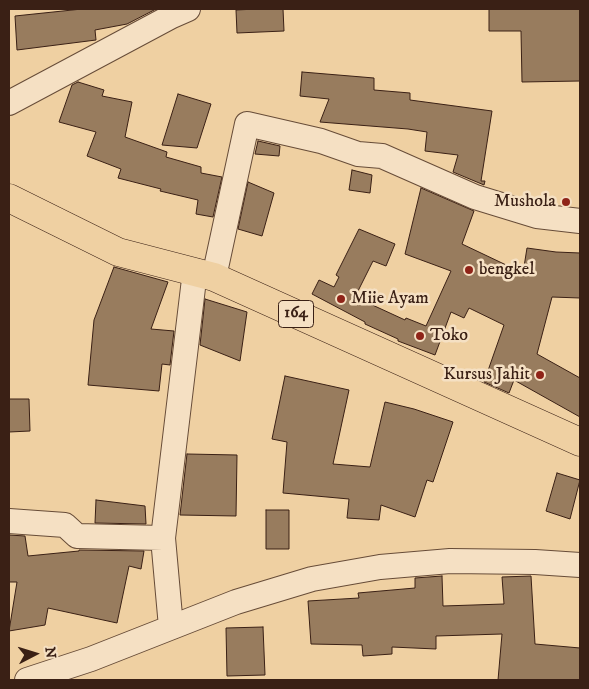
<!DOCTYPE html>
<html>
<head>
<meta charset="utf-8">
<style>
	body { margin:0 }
	#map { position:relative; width:589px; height:689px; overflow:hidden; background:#efd0a2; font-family:"IM FELL DW Pica",serif }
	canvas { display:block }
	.frame { position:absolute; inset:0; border:10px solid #3a2015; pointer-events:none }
	.north { position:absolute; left:10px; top:629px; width:50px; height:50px; -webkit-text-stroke:4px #f5e0c3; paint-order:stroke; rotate:85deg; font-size:14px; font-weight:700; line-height:20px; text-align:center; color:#3a2015 }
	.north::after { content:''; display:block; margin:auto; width:18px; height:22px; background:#3a2015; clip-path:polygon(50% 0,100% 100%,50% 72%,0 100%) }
</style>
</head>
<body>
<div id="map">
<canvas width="589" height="689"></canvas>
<div class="frame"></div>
<div class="north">N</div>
</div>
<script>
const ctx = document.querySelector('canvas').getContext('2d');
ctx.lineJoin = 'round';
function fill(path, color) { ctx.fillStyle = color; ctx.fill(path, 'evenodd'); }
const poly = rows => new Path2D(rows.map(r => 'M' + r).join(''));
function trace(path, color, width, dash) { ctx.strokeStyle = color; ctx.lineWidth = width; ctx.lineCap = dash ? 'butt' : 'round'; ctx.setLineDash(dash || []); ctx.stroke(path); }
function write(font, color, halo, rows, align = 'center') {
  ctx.font = font + ' "IM FELL DW Pica",serif'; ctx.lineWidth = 5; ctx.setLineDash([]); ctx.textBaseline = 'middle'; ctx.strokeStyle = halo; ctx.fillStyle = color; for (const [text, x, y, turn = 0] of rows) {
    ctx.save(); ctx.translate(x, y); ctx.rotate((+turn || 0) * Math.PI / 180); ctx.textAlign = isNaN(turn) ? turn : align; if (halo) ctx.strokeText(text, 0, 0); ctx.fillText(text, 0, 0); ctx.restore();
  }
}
const building = poly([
	[82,9,156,9,127,24,95,30,96,40,17,50,15,16,82,9],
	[257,9,283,9,284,31,237,33,236,10,257,9],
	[489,9,580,9,580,81,522,82,521,31,489,31,489,9],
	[302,72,374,78,374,90,410,93,410,100,492,111,481,181,485,181,484,185,453,172,458,155,425,151,427,132,408,129,320,122,329,99,300,96,302,72],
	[78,82,104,90,102,96,132,102,125,137,167,152,166,157,201,167,201,173,222,177,213,217,196,214,198,200,160,191,161,189,118,178,121,169,87,156,96,132,59,122,72,85,78,82],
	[178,94,211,104,197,148,162,145,178,94],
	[258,141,280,146,279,156,255,154,258,141],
	[352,170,372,175,370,193,349,190,352,170],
	[248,182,274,193,262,236,238,229,248,182],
	[421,188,474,211,462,244,523,273,527,248,556,252,580,253,580,298,552,297,537,354,580,378,580,417,514,380,509,393,484,382,504,325,469,308,464,318,451,312,435,355,398,341,398,339,365,324,365,322,312,294,319,280,334,287,339,277,336,275,359,229,395,244,386,266,373,261,355,297,405,320,406,318,426,326,451,271,405,254,421,188],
	[114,267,168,282,151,329,174,331,170,365,162,364,159,391,88,385,94,320,114,267],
	[205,299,247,312,240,361,200,345,205,299],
	[285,376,349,390,333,464,370,467,385,402,414,409,453,422,433,482,427,480,415,517,381,505,379,520,347,518,349,499,283,493,287,442,272,439,285,376],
	[9,399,29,399,30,431,9,432,9,399],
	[187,454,237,455,236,516,180,515,187,454],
	[557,473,580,480,570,519,546,511,557,473],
	[96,500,145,506,146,524,95,523,96,500],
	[266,510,289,510,289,549,266,549,266,510],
	[9,535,25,536,28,556,79,551,79,550,144,551,141,569,129,566,117,623,48,608,45,625,9,631,17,582,9,582,9,535],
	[442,576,443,606,504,604,502,577,531,576,535,644,580,648,580,680,498,680,502,634,436,636,436,649,392,647,392,654,363,656,362,645,311,644,308,601,359,598,358,593,415,588,415,578,442,576],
	[263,627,265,675,227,676,226,628,263,627]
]);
const minor = poly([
	[9,103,172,16,188,9],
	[214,277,247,124,321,141,358,154,382,156,475,197,537,216,580,221],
	[9,521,65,525,77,536,163,538],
	[171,627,163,538,195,271],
	[27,680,91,659,236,602,312,579,380,567,450,561,535,562,580,565]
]);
const major = poly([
	[9,198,118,252,214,277,580,442]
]);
const markers = [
	[566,202,5,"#8f2418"],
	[469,270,5,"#8f2418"],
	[341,299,5,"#8f2418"],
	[420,336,5,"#8f2418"],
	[540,375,5,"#8f2418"]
];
const shields = [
	[296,314,35]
];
const shieldNames = [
	["164",296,314]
];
const poiNames = [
	["Mushola",556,202,"right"],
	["bengkel",479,270],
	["Miie Ayam",351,299],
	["Toko",430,336],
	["Kursus Jahit",530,375,"right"]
];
fill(building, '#987c5e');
trace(building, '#3a2015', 1);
trace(minor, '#674c38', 26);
trace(major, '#3a2015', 29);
trace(minor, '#f5e0c3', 24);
trace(major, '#efd0a2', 28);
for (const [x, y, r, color] of markers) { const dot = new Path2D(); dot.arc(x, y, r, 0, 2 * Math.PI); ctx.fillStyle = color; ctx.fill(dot); trace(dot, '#f5e0c3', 2); }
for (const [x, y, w] of shields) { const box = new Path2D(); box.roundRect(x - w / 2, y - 13.5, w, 27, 4); ctx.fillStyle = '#f5e0c3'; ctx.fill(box); trace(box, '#3a2015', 1); }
write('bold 16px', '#3a2015', null, shieldNames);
write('18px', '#3a2015', '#f5e0c3', poiNames, 'left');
</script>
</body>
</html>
